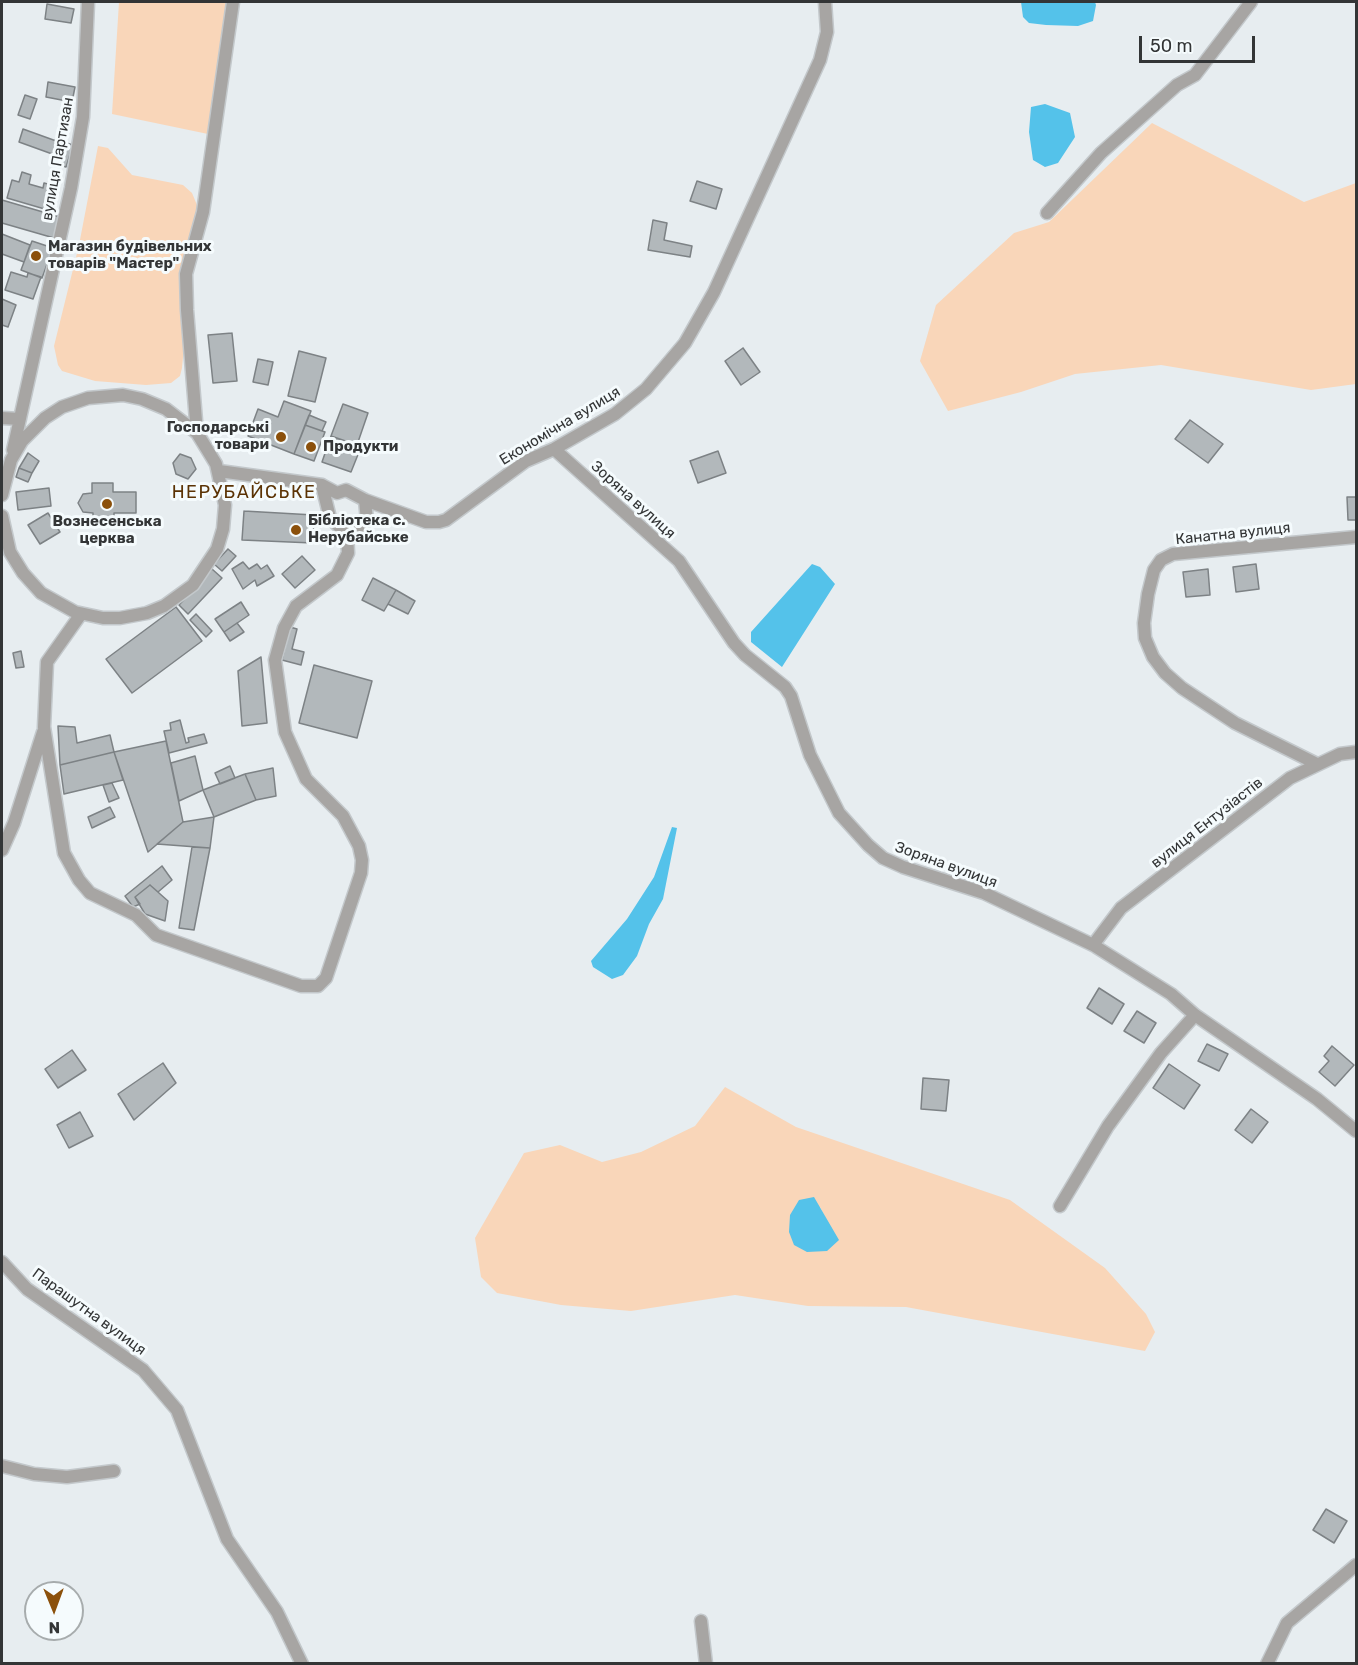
<!DOCTYPE html>
<html>
<head>
<meta charset="utf-8">
<style>
	body { margin:0 }
	#map { position:relative; width:1358px; height:1665px; overflow:hidden; background:#e7edf0; font-family:Rubik,sans-serif }
	canvas { display:block }
	.frame { position:absolute; inset:0; border:3px solid #333536; pointer-events:none }
	.north { position:absolute; left:24px; top:1581px; width:60px; height:60px; box-sizing:border-box; background:#f5fbfd; border:2px solid #a7acad; border-radius:50%; rotate:179deg; font-size:16px; font-weight:700; line-height:24px; text-align:center; color:#333536 }
	.north::after { content:''; display:block; margin:auto; width:21px; height:27px; background:#8b500b; clip-path:polygon(50% 0,100% 100%,50% 72%,0 100%) }
	.scale { position:absolute; left:1139px; top:36px; width:116px; height:27px; box-sizing:border-box; border:3px solid #333536; border-top:0; padding-left:8px; font-size:18px; line-height:21px; white-space:nowrap; color:#333536; -webkit-text-stroke:4px #f5fbfd; paint-order:stroke }
</style>
</head>
<body>
<div id="map">
<canvas width="1358" height="1665"></canvas>
<div class="frame"></div>
<div class="north">N</div>
<div class="scale">50 m</div>
</div>
<script>
const ctx = document.querySelector('canvas').getContext('2d');
ctx.lineJoin = 'round';
function fill(path, color) { ctx.fillStyle = color; ctx.fill(path, 'evenodd'); }
const poly = rows => new Path2D(rows.map(r => 'M' + r).join(''));
function trace(path, color, width, dash) { ctx.strokeStyle = color; ctx.lineWidth = width; ctx.lineCap = dash ? 'butt' : 'round'; ctx.setLineDash(dash || []); ctx.stroke(path); }
function write(font, color, halo, rows, align = 'center') {
  ctx.font = font + ' Rubik,sans-serif'; ctx.lineWidth = 6; ctx.setLineDash([]); ctx.textBaseline = 'middle'; ctx.strokeStyle = halo; ctx.fillStyle = color; for (const [text, x, y, turn = 0] of rows) {
    ctx.save(); ctx.translate(x, y); ctx.rotate((+turn || 0) * Math.PI / 180); ctx.textAlign = isNaN(turn) ? turn : align; if (halo) ctx.strokeText(text, 0, 0); ctx.fillText(text, 0, 0); ctx.restore();
  }
}
const green = poly([
	[119,2,227,2,208,134,112,114],
	[1152,123,1304,202,1356,183,1356,384,1311,390,1161,365,1075,374,1021,392,948,411,920,361,936,305,1014,233,1049,222],
	[98,146,108,148,132,175,183,185,192,193,197,205,182,368,180,376,171,383,146,385,95,381,62,371,58,365,54,346,79,245],
	[725,1087,796,1127,1010,1200,1105,1268,1146,1314,1155,1332,1145,1351,906,1307,808,1306,735,1295,631,1311,561,1305,497,1293,481,1277,475,1238,524,1153,560,1145,602,1162,641,1152,695,1126],
	[820,1207,828,1223,794,1245]
]);
const water = poly([
	[1021,2,1095,2,1096,5,1093,21,1078,26,1046,25,1029,23,1023,17],
	[1045,104,1070,113,1075,137,1058,163,1045,167,1033,160,1029,132,1031,107],
	[812,564,820,567,835,584,782,667,751,642,751,632],
	[672,827,677,828,663,899,649,924,637,956,623,975,612,979,593,967,591,961,627,919,654,877],
	[814,1197,839,1240,827,1251,807,1252,794,1245,789,1232,790,1215,799,1200]
]);
const building = poly([
	[47,4,74,9,71,23,45,19,47,4],
	[48,82,75,87,72,102,46,97,48,82],
	[25,95,37,99,30,119,18,115,25,95],
	[23,129,59,142,55,155,19,142,23,129],
	[60,141,73,145,66,167,53,163,60,141],
	[22,172,31,175,29,184,43,188,44,183,55,186,48,210,7,198,12,180,19,182,22,172],
	[697,181,722,189,716,209,690,201,697,181],
	[2,200,60,217,54,238,2,223,2,200],
	[653,220,667,223,664,240,692,246,690,257,648,250,653,220],
	[2,234,30,245,24,262,2,254,2,234],
	[32,241,53,248,42,278,21,270,32,241],
	[11,272,27,277,28,273,41,277,33,299,5,290,11,272],
	[2,299,16,305,8,327,2,325,2,299],
	[232,333,237,381,213,383,208,335,232,333],
	[743,348,760,372,741,385,725,361,743,348],
	[299,351,326,358,315,402,288,396,299,351],
	[258,359,273,362,268,385,253,382,258,359],
	[284,401,311,411,294,454,248,436,258,409,278,417,284,401],
	[343,404,368,413,357,445,331,436,343,404],
	[309,415,326,422,322,431,305,425,309,415],
	[1190,420,1223,444,1208,463,1175,439,1190,420],
	[305,425,325,432,314,461,294,454,305,425],
	[331,436,361,447,351,472,322,462,331,436],
	[718,451,726,473,698,483,690,461,718,451],
	[28,453,39,461,32,473,19,468,28,453],
	[180,454,191,458,196,469,188,479,176,474,173,463,180,454],
	[19,468,32,473,28,482,16,477,19,468],
	[92,483,113,483,113,492,136,492,136,513,114,513,114,524,93,524,93,513,83,512,78,503,83,494,92,493,92,483],
	[49,488,51,506,18,510,16,492,49,488],
	[1347,497,1356,497,1356,520,1348,520,1347,497],
	[244,511,314,515,313,543,242,540,244,511],
	[48,513,60,532,40,544,28,525,48,513],
	[228,549,236,556,222,571,214,564,228,549],
	[302,556,315,570,295,588,282,574,302,556],
	[243,562,249,569,257,564,261,569,267,565,274,576,257,586,255,580,243,589,232,569,243,562],
	[1256,564,1259,589,1236,592,1233,567,1256,564],
	[212,569,222,578,188,614,179,605,212,569],
	[1208,569,1210,595,1186,597,1183,572,1208,569],
	[373,578,396,590,384,611,362,600,373,578],
	[396,590,415,601,408,614,388,604,396,590],
	[241,602,249,615,224,632,215,619,241,602],
	[176,607,202,641,132,693,106,659,176,607],
	[196,614,212,631,206,637,190,620,196,614],
	[237,623,244,632,230,641,224,632,237,623],
	[290,627,297,629,292,649,304,652,301,665,282,660,290,627],
	[21,651,24,667,16,668,13,653,21,651],
	[261,657,267,723,242,726,238,671,261,657],
	[314,665,372,681,357,738,299,723,314,665],
	[180,720,186,743,189,742,188,738,204,734,207,743,169,753,164,731,171,730,170,723,180,720],
	[58,726,75,727,77,743,110,735,114,752,60,765,58,726],
	[166,741,183,822,148,852,114,752,166,741],
	[114,752,123,780,64,794,60,765,114,752],
	[195,756,203,790,179,801,171,763,195,756],
	[230,766,235,778,220,784,215,773,230,766],
	[273,768,276,796,256,800,245,774,273,768],
	[245,774,256,800,214,817,203,790,245,774],
	[112,783,119,798,109,802,103,785,112,783],
	[110,807,115,817,92,828,88,817,110,807],
	[214,817,210,848,157,844,183,822,214,817],
	[192,847,210,848,194,930,179,928,192,847],
	[162,866,172,880,158,892,150,885,135,897,140,904,133,907,125,896,162,866],
	[150,885,168,901,165,921,145,914,135,897,150,885],
	[1099,988,1124,1004,1112,1024,1087,1008,1099,988],
	[1137,1011,1156,1023,1144,1043,1124,1031,1137,1011],
	[1207,1044,1228,1054,1219,1071,1198,1061,1207,1044],
	[1332,1046,1354,1065,1335,1086,1319,1072,1329,1061,1324,1056,1332,1046],
	[72,1050,86,1070,58,1088,45,1069,72,1050],
	[163,1063,176,1083,134,1120,118,1094,163,1063],
	[1169,1064,1200,1085,1184,1109,1153,1088,1169,1064],
	[923,1078,949,1080,946,1111,921,1109,923,1078],
	[1251,1109,1268,1122,1252,1143,1235,1130,1251,1109],
	[80,1112,93,1136,69,1148,57,1125,80,1112],
	[1326,1509,1347,1521,1334,1543,1313,1530,1326,1509]
]);
const minor = poly([
	[1047,213,1101,153,1177,85,1195,75,1251,2],
	[2,418,20,419],
	[197,433,187,310,186,274,203,212,233,2],
	[554,449,679,561,734,643,745,655,785,687,791,696,810,755,839,813,868,845,883,858,903,867,984,893,1093,945,1171,994,1195,1015,1317,1099,1356,1131],
	[13,450,71,188,83,117,88,2],
	[219,471,322,485,337,493,346,490,365,500,426,522,439,522,446,520,526,461,554,449,615,414,646,389,685,343,714,292,820,60,827,32,825,2],
	[322,485,330,518,347,534],
	[2,495,11,460,22,441,45,418,62,407,88,398,123,395,142,399,166,409,197,433,216,464,225,505,223,529,217,549,193,585,164,606,147,613,120,618,103,618,75,612,41,593,23,573,10,552,2,516],
	[347,534,360,528,367,521,365,500],
	[81,614,47,662,44,727,64,853,79,880,90,893,136,915,156,935,301,986,318,986,326,978,361,873,362,860,359,846,343,816,306,779,285,732,275,660,284,628,296,606,337,575,348,553,347,534],
	[1317,764,1235,723,1182,688,1165,673,1153,657,1145,638,1144,623,1148,594,1154,570,1161,560,1173,554,1356,537],
	[2,850,14,823,43,732],
	[1093,945,1121,908,1290,778,1340,754,1356,752],
	[1060,1206,1108,1126,1161,1053,1195,1015],
	[2,1262,27,1289,143,1370,177,1410,227,1539,277,1612,302,1664],
	[2,1466,34,1474,67,1477,114,1471],
	[701,1621,706,1664],
	[1267,1664,1287,1623,1356,1565]
]);
const markers = [
	[36,256,6,"#8b500b"],
	[281,437,6,"#8b500b"],
	[311,447,6,"#8b500b"],
	[107,504,6,"#8b500b"],
	[296,530,6,"#8b500b"]
];
const streetNames = [
	["вулиця Партизан",58,159,-80],
	["Економічна вулиця",560,426,-31],
	["Зоряна вулиця",633,500,42],
	["Канатна вулиця",1233,534,-6],
	["вулиця Ентузіастів",1207,823,-38],
	["Зоряна вулиця",946,865,20],
	["Парашутна вулиця",89,1312,36]
];
const poiNames = [
	["Магазин будівельних",48,247],
	["товарів \"Мастер\"",48,264],
	["Господарські",269,428,"right"],
	["товари",269,445,"right"],
	["Продукти",323,447],
	["Бібліотека с.",308,521],
	["Нерубайське",308,538],
	["Вознесенська",107,522,"center"],
	["церква",107,539,"center"]
];
const quarterNames = [
	["НЕРУБАЙСЬКЕ",244,493]
];
fill(green, '#f9d6b9');
fill(water, '#54c2ea');
fill(building, '#b2b8bb');
trace(building, '#7d8285', 1.5);
trace(minor, '#c3c8cb', 15);
trace(minor, '#a7a5a3', 12);
for (const [x, y, r, color] of markers) { const dot = new Path2D(); dot.arc(x, y, r, 0, 2 * Math.PI); ctx.fillStyle = color; ctx.fill(dot); trace(dot, '#f5fbfd', 2); }
write('15px', '#333536', '#f5fbfd', streetNames);
write('bold 15px', '#333536', '#f5fbfd', poiNames, 'left');
ctx.letterSpacing = '1.5px';
write('18px', '#5b3305', '#f5fbfd', quarterNames);
ctx.letterSpacing = '0px';
</script>
</body>
</html>
